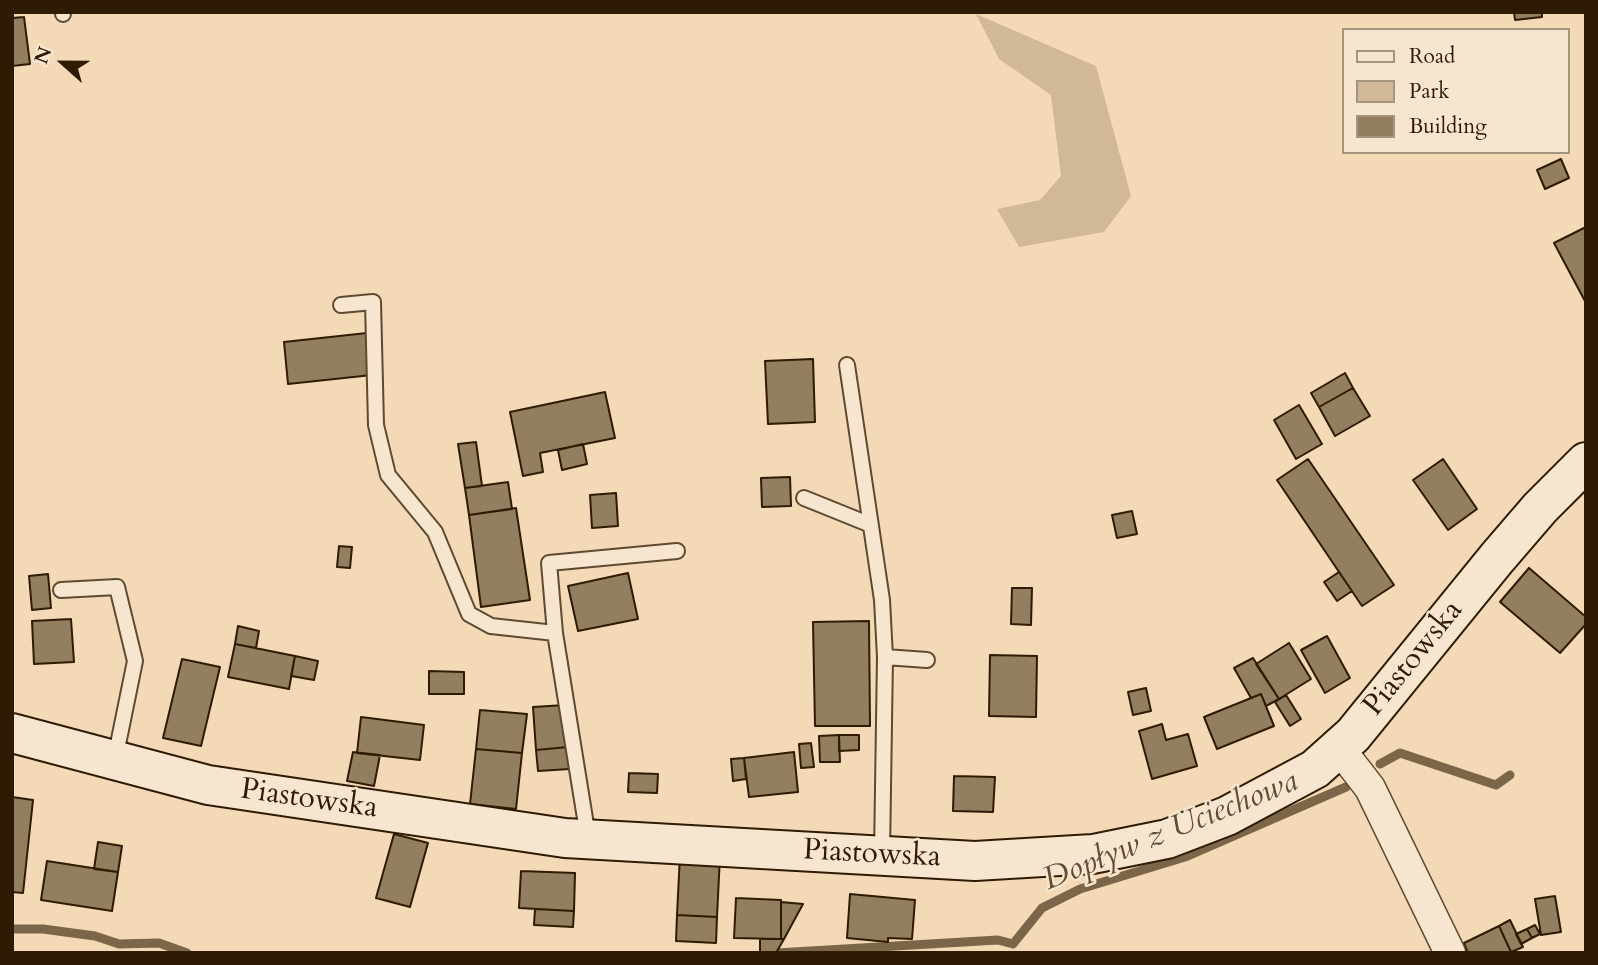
<!DOCTYPE html>
<html>
<head>
<meta charset="utf-8">
<style>
	body { margin:0 }
	#map { position:relative; width:1598px; height:965px; overflow:hidden; background:#f3d9b5; font-family:Cardo,serif }
	canvas { display:block }
	.frame { position:absolute; inset:0; border:14px solid #2d1b03; pointer-events:none }
	.legend { position:absolute; left:1342px; top:28px; width:228px; height:126px; box-sizing:border-box; background:#f7e6cf; border:2px solid #a6957d; margin:0; padding:9px 12px; list-style:none; font-size:21px; color:#2d1b03 }
	.legend li { display:flex; align-items:center; gap:14px; height:35px }
	.legend b { width:35px; border:2px solid #a6957d }
	.north { position:absolute; left:28px; top:28px; width:70px; height:70px; -webkit-text-stroke:5px #f7e6cf; paint-order:stroke; rotate:291deg; font-size:19px; font-weight:700; line-height:28px; text-align:center; color:#2d1b03 }
	.north::after { content:''; display:block; margin:auto; width:24px; height:32px; background:#2d1b03; clip-path:polygon(50% 0,100% 100%,50% 72%,0 100%) }
</style>
</head>
<body>
<div id="map">
<canvas width="1598" height="965"></canvas>
<div class="frame"></div>
<ul class="legend">
<li><b style="height:9px;background:#f7e6cf"></b>Road</li>
<li><b style="height:19px;background:#d1b997"></b>Park</li>
<li><b style="height:19px;background:#947e60"></b>Building</li>
</ul>
<div class="north">N</div>
</div>
<script>
const ctx = document.querySelector('canvas').getContext('2d');
ctx.lineJoin = 'round';
function fill(path, color) { ctx.fillStyle = color; ctx.fill(path, 'evenodd'); }
const poly = rows => new Path2D(rows.map(r => 'M' + r).join(''));
function trace(path, color, width, dash) { ctx.strokeStyle = color; ctx.lineWidth = width; ctx.lineCap = dash ? 'butt' : 'round'; ctx.setLineDash(dash || []); ctx.stroke(path); }
function write(font, color, halo, rows, align = 'center') {
  ctx.font = font + ' Cardo,serif'; ctx.lineWidth = 5; ctx.setLineDash([]); ctx.textBaseline = 'middle'; ctx.strokeStyle = halo; ctx.fillStyle = color; for (const [text, x, y, turn = 0] of rows) {
    ctx.save(); ctx.translate(x, y); ctx.rotate((+turn || 0) * Math.PI / 180); ctx.textAlign = isNaN(turn) ? turn : align; if (halo) ctx.strokeText(text, 0, 0); ctx.fillText(text, 0, 0); ctx.restore();
  }
}
const green = poly([
	[976,14,1096,66,1131,196,1104,232,1019,247,997,209,1040,200,1061,176,1051,95,999,59]
]);
const stream = poly([
	[1380,764,1400,753,1496,785,1510,775],
	[12,929,43,929,95,936,119,944,159,943,187,953],
	[776,953,998,940,1013,944,1042,908,1080,889,1185,857,1346,787]
]);
const building = poly([
	[1514,12,1542,12,1542,17,1515,20,1514,12],
	[24,17,30,64,12,66,12,18,24,17],
	[1561,159,1569,178,1545,189,1537,170,1561,159],
	[1586,227,1586,303,1554,243,1586,227],
	[367,333,372,375,288,384,284,342,367,333],
	[813,359,815,422,768,424,765,361,813,359],
	[1345,373,1353,388,1319,407,1311,393,1345,373],
	[1353,388,1370,416,1335,436,1319,407,1353,388],
	[605,392,615,438,540,453,543,472,523,476,510,412,605,392],
	[1299,405,1322,444,1296,459,1274,420,1299,405],
	[476,442,482,486,465,488,458,444,476,442],
	[583,444,587,464,562,470,558,450,583,444],
	[1308,459,1394,585,1362,606,1277,480,1308,459],
	[1443,459,1477,509,1448,530,1413,480,1443,459],
	[790,477,791,506,762,507,761,478,790,477],
	[508,482,512,509,469,515,465,488,508,482],
	[616,493,618,526,592,528,590,495,616,493],
	[516,508,530,600,481,607,469,515,516,508],
	[1132,511,1137,534,1117,538,1112,515,1132,511],
	[339,546,352,547,350,568,337,567,339,546],
	[1529,568,1586,617,1586,624,1560,653,1500,602,1529,568],
	[1339,572,1352,591,1337,601,1324,582,1339,572],
	[628,573,638,619,578,631,568,586,628,573],
	[48,574,51,608,32,610,29,576,48,574],
	[1012,588,1032,588,1031,625,1011,624,1012,588],
	[71,619,74,662,34,664,32,621,71,619],
	[869,621,870,726,815,726,813,622,869,621],
	[238,626,259,631,256,648,235,644,238,626],
	[1327,636,1350,678,1325,693,1301,650,1327,636],
	[1289,643,1311,679,1279,699,1256,664,1289,643],
	[235,644,295,656,289,689,228,677,235,644],
	[990,655,1037,656,1036,717,989,716,990,655],
	[295,656,318,661,314,680,291,676,295,656],
	[1253,658,1279,699,1266,706,1261,694,1251,698,1234,668,1253,658],
	[182,659,220,667,201,746,163,738,182,659],
	[429,671,464,672,464,694,429,694,429,671],
	[1146,688,1151,711,1133,715,1128,692,1146,688],
	[1261,694,1274,726,1217,749,1204,717,1261,694],
	[1286,695,1301,719,1290,726,1275,702,1286,695],
	[565,705,568,747,536,750,533,707,565,705],
	[480,710,527,714,522,753,476,749,480,710],
	[361,717,424,725,420,760,357,753,361,717],
	[1162,724,1166,740,1188,734,1197,766,1152,779,1139,731,1162,724],
	[839,735,840,762,820,762,819,736,839,735],
	[839,735,859,735,859,750,839,751,839,735],
	[811,743,814,767,801,768,799,744,811,743],
	[568,747,570,769,538,771,536,750,568,747],
	[476,749,522,753,516,809,470,804,476,749],
	[353,752,380,755,374,786,347,781,353,752],
	[794,752,798,792,749,797,744,758,794,752],
	[744,758,746,779,733,781,731,759,744,758],
	[629,773,658,774,657,793,628,792,629,773],
	[954,776,995,777,993,812,953,811,954,776],
	[12,797,33,800,23,893,12,892,12,797],
	[394,834,428,843,410,907,376,898,394,834],
	[98,842,122,846,118,872,94,869,98,842],
	[680,855,720,856,717,917,677,915,680,855],
	[47,861,118,872,112,911,41,900,47,861],
	[521,871,575,873,574,911,519,908,521,871],
	[850,894,915,900,912,939,888,938,888,942,847,938,850,894],
	[1555,896,1561,932,1541,935,1535,899,1555,896],
	[736,898,781,900,781,939,734,938,736,898],
	[781,902,803,904,784,939,781,939,781,902],
	[535,909,574,911,573,927,534,925,535,909],
	[677,915,717,917,716,943,676,941,677,915],
	[1510,920,1523,947,1511,952,1499,926,1510,920],
	[1535,925,1540,934,1532,938,1527,929,1535,925],
	[1499,926,1511,952,1468,953,1464,943,1499,926],
	[1527,929,1532,938,1521,944,1516,934,1527,929],
	[760,939,784,939,776,953,760,953,760,939]
]);
const lane = poly([
	[63,12,63,14],
	[341,305,373,302,376,425,388,475,435,532,469,614,491,626,555,633,588,837],
	[847,365,882,600,885,657],
	[804,498,871,525],
	[61,590,117,587,135,661,115,759],
	[555,633,549,563,677,551],
	[882,854,885,657,927,660]
]);
const street = poly([
	[1339,748,1370,788,1450,953]
]);
const secondary = poly([
	[12,733,208,785,565,838,975,861,1093,854,1167,839,1227,816,1315,769,1353,735,1497,558,1540,508,1586,462]
]);
const streetNames = [
	["Piastowska",1414,659,-51],
	["Piastowska",309,800,8],
	["Piastowska",872,855,3]
];
const waterNames = [
	["Dopływ z Uciechowa",1171,832,-22]
];
fill(green, '#d1b997');
trace(stream, '#7c6649', 9);
fill(building, '#947e60');
trace(building, '#2d1b03', 2);
trace(lane, '#5e4a30', 18);
trace(street, '#5e4a30', 33);
trace(secondary, '#2d1b03', 42);
trace(lane, '#f7e6cf', 14);
trace(street, '#f7e6cf', 30);
trace(secondary, '#f7e6cf', 38);
write('30px', '#2d1b03', '#f7e6cf', streetNames);
write('italic 32px', '#614d32', '#f7e6cf', waterNames);
</script>
</body>
</html>
